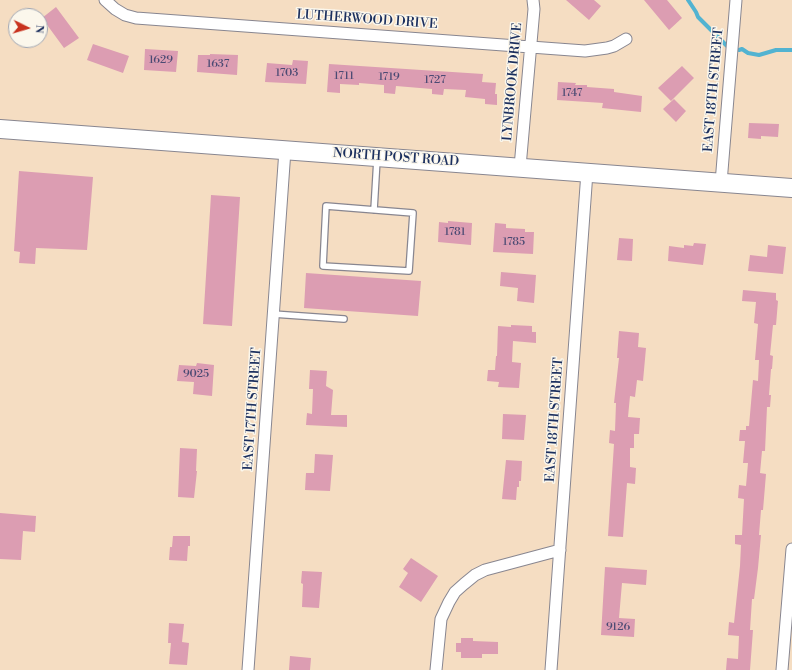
<!DOCTYPE html>
<html>
<head>
<meta charset="utf-8">
<style>
	body { margin:0 }
	#map { position:relative; width:792px; height:670px; overflow:hidden; background:#f5ddc2; font-family:"Libre Bodoni",serif }
	canvas { display:block }
	.north { position:absolute; left:8px; top:8px; width:40px; height:40px; box-sizing:border-box; background:#fbf7ec; border:1px solid #a1a7b3; border-radius:50%; rotate:95deg; font-size:11px; font-weight:700; line-height:16px; text-align:center; color:#1b2f5e }
	.north::after { content:''; display:block; margin:auto; width:14px; height:18px; background:#c8321e; clip-path:polygon(50% 0,100% 100%,50% 72%,0 100%) }
</style>
</head>
<body>
<div id="map">
<canvas width="792" height="670"></canvas>
<div class="north">N</div>
</div>
<script>
const ctx = document.querySelector('canvas').getContext('2d');
ctx.lineJoin = 'round';
const poly = rows => new Path2D(rows.map(r => 'M' + r).join(''));
function trace(path, color, width, dash) { ctx.strokeStyle = color; ctx.lineWidth = width; ctx.lineCap = dash ? 'butt' : 'round'; ctx.setLineDash(dash || []); ctx.stroke(path); }
function fill(path, color) { ctx.fillStyle = color; ctx.fill(path, 'evenodd'); }
function write(font, color, halo, rows, align = 'center') {
  ctx.font = font + ' "Libre Bodoni",serif'; ctx.lineWidth = 3; ctx.setLineDash([]); ctx.textBaseline = 'middle'; ctx.strokeStyle = halo; ctx.fillStyle = color; for (const [text, x, y, turn = 0] of rows) {
    ctx.save(); ctx.translate(x, y); ctx.rotate((+turn || 0) * Math.PI / 180); ctx.textAlign = isNaN(turn) ? turn : align; if (halo) ctx.strokeText(text, 0, 0); ctx.fillText(text, 0, 0); ctx.restore();
  }
}
const stream = poly([
	[688,0,696,12,698,17,727,46],
	[739,50,742,49,748,53,759,55,776,50,792,50]
]);
const building = poly([
	[566,0,594,0,601,6,589,20],
	[644,0,667,0,682,18,669,30],
	[56,7,79,38,64,48,42,18],
	[93,44,129,56,123,73,87,60],
	[145,49,178,51,176,72,144,70],
	[210,54,238,55,237,75,197,72,198,55,210,55],
	[293,60,308,61,306,84,265,82,267,63,292,65],
	[329,64,483,74,482,82,496,83,495,94,497,94,497,105,485,104,485,99,465,97,466,90,444,89,443,95,432,94,432,89,396,86,395,94,384,93,384,85,359,83,359,85,340,84,340,93,327,92],
	[682,66,694,78,671,101,658,88],
	[558,82,576,83,575,85,587,85,587,87,614,89,614,92,642,96,641,112,602,108,603,103,557,100],
	[674,99,686,111,676,122,663,109],
	[749,123,779,124,778,137,761,136,761,139,748,138],
	[19,171,93,177,87,250,36,248,35,264,19,263,20,252,14,251],
	[211,195,240,197,232,326,203,324],
	[448,221,472,223,471,245,438,242,439,222,448,223],
	[495,223,506,224,506,228,525,229,525,232,534,232,533,254,493,252],
	[619,238,633,239,632,261,617,260],
	[694,243,706,244,703,265,668,261,669,246,684,248,684,245,693,246],
	[768,245,786,247,783,274,748,271,750,255,767,257],
	[501,272,536,275,534,303,517,301,518,288,500,286],
	[306,273,421,281,418,316,304,308],
	[743,290,776,293,776,300,778,301,776,325,773,325,770,355,773,356,772,369,771,369,769,395,771,395,770,407,767,407,765,451,762,451,760,473,766,474,763,510,761,510,759,535,761,535,758,568,754,599,752,599,750,630,753,630,750,670,726,670,727,658,738,659,739,636,728,635,729,622,734,623,740,566,741,545,735,544,735,535,742,535,744,499,738,498,739,485,746,486,748,463,743,463,745,441,739,441,740,430,746,430,746,426,749,426,753,380,758,381,759,360,755,360,758,324,754,323,756,302,742,301],
	[511,325,532,326,532,332,536,332,536,343,513,341,512,362,521,363,519,388,498,387,499,382,487,381,488,370,495,370,496,356,497,356,498,326,511,327],
	[619,331,639,333,638,347,646,348,643,381,637,380,635,397,630,396,628,417,640,418,639,434,634,434,634,448,630,448,630,467,636,468,635,484,627,483,623,537,608,536,614,444,609,443,610,430,615,431,616,403,614,403,619,358,617,358],
	[197,363,214,365,212,396,193,394,194,382,177,381,179,365,196,366],
	[310,370,327,371,326,386,333,390,331,415,347,415,347,427,306,425,307,413,312,414,313,389,309,389],
	[503,414,526,415,524,440,502,439],
	[180,448,197,449,196,471,197,471,194,498,178,497],
	[315,454,333,455,330,491,305,490,306,473,314,473],
	[506,460,522,461,521,481,519,481,519,487,517,487,516,500,502,499],
	[0,513,36,516,35,532,23,531,21,560,0,559],
	[173,536,190,536,190,546,188,546,187,561,169,560,170,547,172,547],
	[411,558,438,576,421,602,399,587,408,573,403,569],
	[605,567,647,570,646,585,622,583,619,618,635,619,634,637,601,635],
	[302,571,322,572,319,608,302,607,303,584,301,583],
	[169,623,184,624,182,642,189,643,187,665,169,664,171,643,168,643],
	[461,638,473,638,473,641,498,642,498,654,482,654,482,658,461,658,461,652,456,652,456,643,461,643],
	[290,656,311,658,310,670,289,670]
]);
const service = poly([
	[326,206,413,213,409,271,323,266,326,206],
	[374,210,377,159],
	[273,314,344,319]
]);
const minor = poly([
	[105,0,115,9,125,15,136,18,585,51,607,48,614,46,626,39],
	[520,167,534,9,533,0],
	[721,183,736,0],
	[248,670,285,150],
	[436,670,441,619,449,602,455,592,464,584,475,575,485,570,560,550],
	[551,670,587,172],
	[782,670,792,549]
]);
const primary = poly([
	[0,129,792,188]
]);
const numberNames = [
	["1629",161,60],
	["1637",218,64],
	["1703",287,73],
	["1711",344,76],
	["1719",389,77],
	["1727",435,80],
	["1747",572,93],
	["1781",455,232],
	["1785",514,242],
	["9025",196,374],
	["9126",618,627]
];
const streetNames = [
	["LUTHERWOOD DRIVE",367,20,4],
	["LYNBROOK DRIVE",513,82,-85],
	["EAST 18TH STREET",714,90,-85],
	["NORTH POST ROAD",396,158,4],
	["EAST 17TH STREET",253,409,-86],
	["EAST 18TH STREET",555,420,-86]
];
trace(stream, '#52b3d1', 4);
fill(building, '#dc9db2');
trace(service, '#888690', 8);
trace(minor, '#888690', 13);
trace(primary, '#888690', 20);
trace(service, '#fff', 5.5);
trace(minor, '#fff', 11);
trace(primary, '#fff', 18);
write('11px', '#4b4a73', null, numberNames);
write('13px', '#1b2f5e', '#fbf7ec', streetNames);
</script>
</body>
</html>
